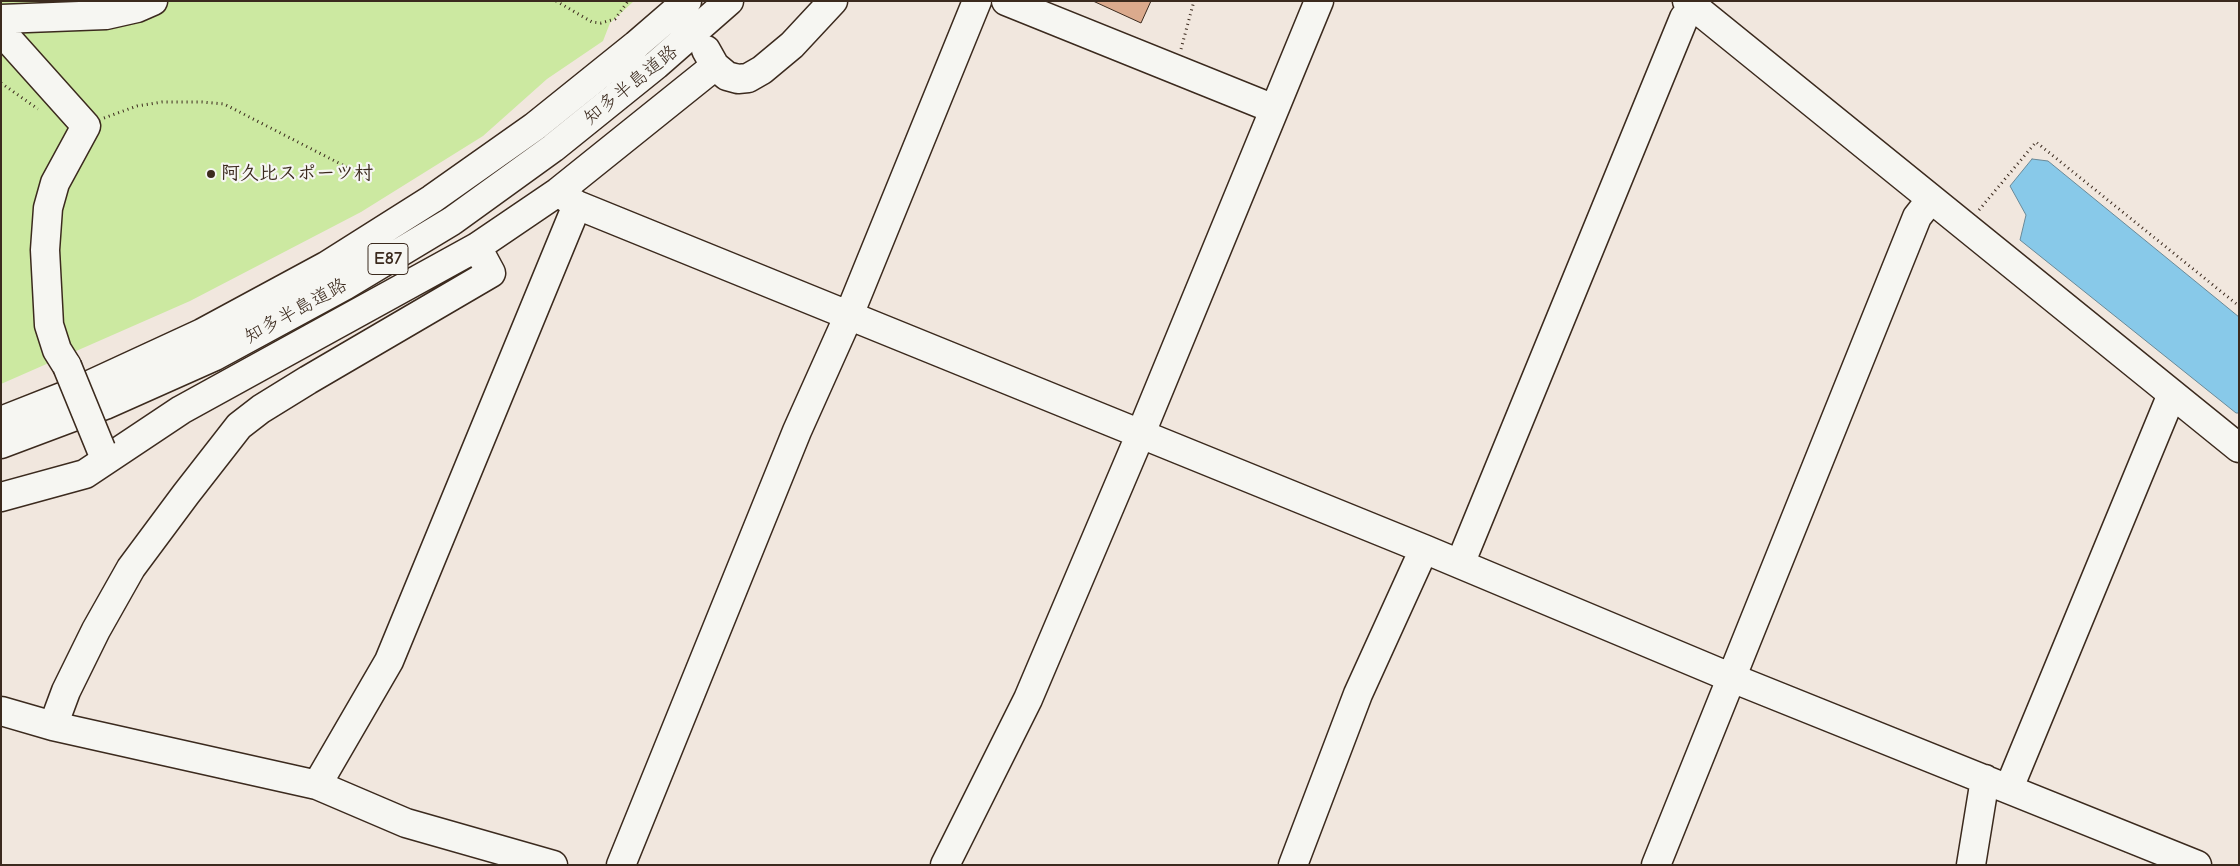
<!DOCTYPE html>
<html>
<head>
<meta charset="utf-8">
<style>
	body { margin:0 }
	#map { position:relative; width:2240px; height:866px; overflow:hidden; background:#f1e7de; font-family:"Comic Neue",sans-serif }
	canvas { display:block }
	.frame { position:absolute; inset:0; border:2px solid #3b2a1e; pointer-events:none }
</style>
</head>
<body>
<div id="map">
<canvas width="2240" height="866"></canvas>
<div class="frame"></div>
</div>
<script>
const ctx = document.querySelector('canvas').getContext('2d');
ctx.lineJoin = 'round';
function fill(path, color) { ctx.fillStyle = color; ctx.fill(path, 'evenodd'); }
const poly = rows => new Path2D(rows.map(r => 'M' + r).join(''));
function trace(path, color, width, dash) { ctx.strokeStyle = color; ctx.lineWidth = width; ctx.lineCap = dash ? 'butt' : 'round'; ctx.setLineDash(dash || []); ctx.stroke(path); }
function write(font, color, halo, rows, align = 'center') {
  ctx.font = font + ' "Comic Neue","Klee One",sans-serif'; ctx.lineWidth = 4.5; ctx.setLineDash([]); ctx.textBaseline = 'middle'; ctx.strokeStyle = halo; ctx.fillStyle = color; for (const [text, x, y, turn = 0] of rows) {
    ctx.save(); ctx.translate(x, y); ctx.rotate((+turn || 0) * Math.PI / 180); ctx.textAlign = isNaN(turn) ? turn : align; if (halo) ctx.strokeText(text, 0, 0); ctx.fillText(text, 0, 0); ctx.restore();
  }
}
const green = poly([
	[1,1,634,1,610,23,603,41,547,79,483,136,361,212,190,301,1,384]
]);
const water = poly([
	[2032,159,2048,161,2239,317,2239,413,2236,413,2020,240,2026,215,2010,186,2032,159]
]);
const building = poly([
	[1093,1,1151,1,1141,23,1093,1]
]);
const path = poly([
	[556,1,592,22,601,23,615,19,628,1],
	[1181,49,1194,1],
	[1,83,38,109],
	[104,118,137,106,162,102,202,102,224,104,364,176],
	[1979,210,2036,142,2239,306]
]);
const minor = poly([
	[1006,1,1274,109],
	[1687,1,2239,448],
	[1,19,106,15,137,8,153,1],
	[1,31,86,126,55,183,48,208,45,250,49,325,57,350,67,366],
	[706,50,715,66,727,76,738,79,748,78,762,70,792,45,833,1],
	[558,192,577,205,1424,549,1732,678,2197,865],
	[1,497,85,474,181,410,477,247,558,192,715,66],
	[1460,564,1684,18,1693,6],
	[1,711,53,726,317,785,406,823,553,865],
	[53,726,66,691,96,630,131,568,186,494,239,426,261,409,308,380,491,273,477,247],
	[317,785,389,661,577,205],
	[2009,788,2172,394],
	[621,865,797,431,849,315,977,1],
	[945,865,1028,699,1141,433,1319,1],
	[1293,865,1358,694,1424,549],
	[1656,865,1917,217,1931,199],
	[1971,865,1985,779]
]);
const highway = poly([
	[1,421,72,393,202,333,326,266,432,199,534,127,636,45,687,1],
	[1,444,105,405,215,356,344,286,452,221,553,148,656,65,729,1]
]);
const minorBridge = poly([
	[67,366,101,449]
]);
const markers = [
	[211,174,5,"#3b2a1e"]
];
const shields = [
	[388,259,40]
];
const shieldNames = [
	["E87",388,259]
];
const streetNames = [
	["知多半島道路",631,85,-39],
	["知多半島道路",296,311,-29]
];
const poiNames = [
	["阿久比スポーツ村",221,174]
];
fill(green, '#cce9a1');
fill(water, '#88c9e9');
trace(water, '#698998', 1);
fill(building, '#dbaa8d');
trace(building, '#3b2a1e', 1);
trace(minor, '#3b2a1e', 31);
trace(highway, '#3b2a1e', 31);
trace(path, '#3b2a1e', 3, [1, 4]);
trace(minor, '#f6f6f2', 28);
trace(highway, '#f6f6f2', 28);
trace(minorBridge, '#3b2a1e', 31, []);
trace(minorBridge, '#f6f6f2', 28);
for (const [x, y, r, color] of markers) { const dot = new Path2D(); dot.arc(x, y, r, 0, 2 * Math.PI); ctx.fillStyle = color; ctx.fill(dot); trace(dot, '#f6f6f2', 2); }
for (const [x, y, w] of shields) { const box = new Path2D(); box.roundRect(x - w / 2, y - 15.5, w, 31, 4); ctx.fillStyle = '#f6f6f2'; ctx.fill(box); trace(box, '#3b2a1e', 1); }
write('bold 18px', '#3b2a1e', null, shieldNames);
write('19px', '#3b2a1e', '#f6f6f2', streetNames);
write('bold 19px', '#3b2a1e', '#f6f6f2', poiNames, 'left');
</script>
</body>
</html>
